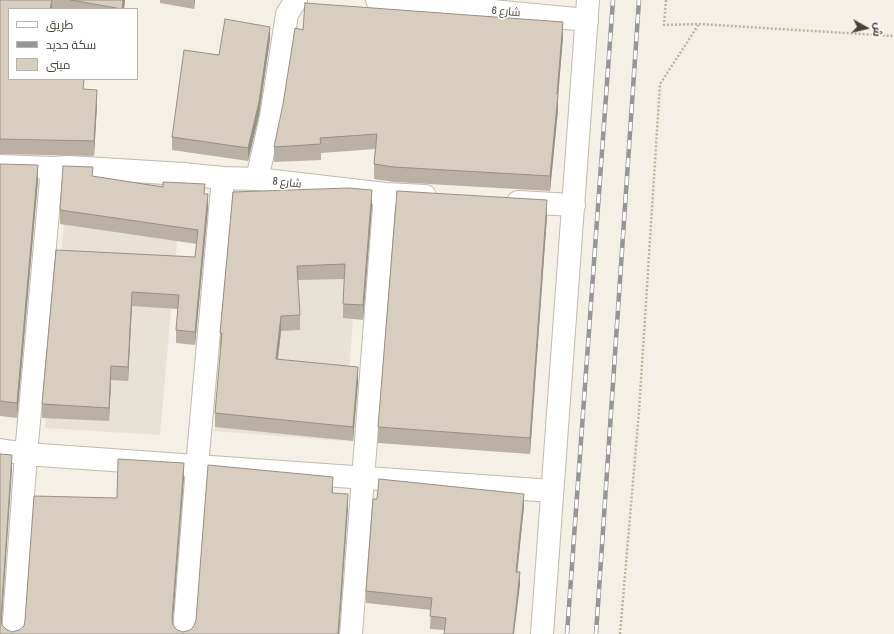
<!DOCTYPE html>
<html>
<head>
<meta charset="utf-8">
<style>
	body { margin:0 }
	#map { position:relative; width:894px; height:634px; overflow:hidden; background:#f4f0e6; font-family:"Archivo Narrow",Cairo,sans-serif }
	canvas { display:block }
	.legend { position:absolute; left:8px; top:8px; width:130px; height:72px; box-sizing:border-box; background:#fff; border:1px solid #b5b3ae; margin:0; padding:5px 7px; list-style:none; font-size:12px; color:#474035 }
	.legend li { display:flex; align-items:center; gap:8px; height:20px }
	.legend b { width:20px; border:1px solid #b5b3ae }
	.north { position:absolute; left:846px; top:8px; width:40px; height:40px; -webkit-text-stroke:3px #fff; paint-order:stroke; rotate:98deg; font-size:11px; font-weight:700; line-height:16px; text-align:center; color:#474035 }
	.north::after { content:''; display:block; margin:auto; width:14px; height:18px; background:#474035; clip-path:polygon(50% 0,100% 100%,50% 72%,0 100%) }
</style>
</head>
<body>
<div id="map">
<canvas width="894" height="634"></canvas>
<ul class="legend">
<li><b style="height:5px;background:#fff"></b>طريق</li>
<li><b style="height:5px;background:#969696"></b>سكة حديد</li>
<li><b style="height:11px;background:#d8cebf"></b>مبنى</li>
</ul>
<div class="north">ش</div>
</div>
<script>
const ctx = document.querySelector('canvas').getContext('2d');
ctx.lineJoin = 'round';
function fill(path, color) { ctx.fillStyle = color; ctx.fill(path, 'evenodd'); }
const poly = rows => new Path2D(rows.map(r => 'M' + r).join(''));
function trace(path, color, width, dash) { ctx.strokeStyle = color; ctx.lineWidth = width; ctx.lineCap = dash ? 'butt' : 'round'; ctx.setLineDash(dash || []); ctx.stroke(path); }
function write(font, color, halo, rows, align = 'center') {
  ctx.font = font + ' "Archivo Narrow",Cairo,sans-serif'; ctx.lineWidth = 3; ctx.setLineDash([]); ctx.textBaseline = 'middle'; ctx.strokeStyle = halo; ctx.fillStyle = color; for (const [text, x, y, turn = 0] of rows) {
    ctx.save(); ctx.translate(x, y); ctx.rotate((+turn || 0) * Math.PI / 180); ctx.textAlign = isNaN(turn) ? turn : align; if (halo) ctx.strokeText(text, 0, 0); ctx.fillText(text, 0, 0); ctx.restore();
  }
}
const residential = poly([
	[69,167,183,174,160,435,45,428],
	[232,201,361,210,344,441,215,431]
]);
const path = poly([
	[666,0,664,25,699,24,894,36],
	[620,634,639,411,660,84,699,24]
]);
const minor = poly([
	[377,0,587,20],
	[0,166,52,168,69,167,183,174,223,178,257,179,385,194,425,196],
	[257,179,271,117,287,14,296,0],
	[518,202,574,205],
	[0,450,26,454,552,491],
	[13,634,26,454,52,168],
	[184,634,197,466,223,178],
	[351,634,385,194]
]);
const tertiary = poly([
	[542,634,588,0]
]);
const rail = poly([
	[567,634,613,0],
	[596,634,639,0]
]);
const wall = poly([
	[0,0,125,0,124,9,9,9,9,79,84,89,97,105,94,156,0,154],
	[160,0,195,0,194,9,160,3],
	[303,30,563,37,558,97,558,110,550,191,394,182,374,179,374,164,375,149,321,153,321,160,274,162,274,147],
	[270,39,259,115,248,161,172,150,172,137,219,55],
	[0,164,38,180,17,418,0,416],
	[93,176,205,194,208,208,195,345,176,343,176,330,178,309,132,306,128,381,111,380,109,421,42,418,42,404,56,250,195,257,197,244,60,224,60,210],
	[233,192,372,205,363,320,343,318,343,304,344,279,298,280,300,315,300,330,281,331,278,359,358,382,353,441,215,427,215,413,221,348,220,347,220,333],
	[547,216,530,454,378,443,378,427],
	[524,506,517,572,520,585,444,630,430,629,431,610,366,603,366,591]
]);
const shadedWall = poly([
	[52,0,52,9,50,9],
	[123,0,125,0,124,9,122,9],
	[194,0,195,0,194,9],
	[563,22,563,37,558,97,558,110,550,191,550,176],
	[270,27,270,39,259,115,248,161,248,148],
	[97,90,97,105,94,156,94,141],
	[38,165,38,180,17,418,17,403],
	[372,190,372,205,363,320,363,305],
	[208,194,208,208,195,345,195,332],
	[547,200,547,216,530,454,530,438],
	[132,292,132,306,128,381,128,367],
	[281,316,281,331,276,374,276,359],
	[111,366,111,380,109,421,109,408],
	[358,367,358,382,353,441,353,427],
	[12,455,12,470,1,633,1,618],
	[184,463,184,478,172,633,172,618],
	[333,477,333,491,332,507,332,493],
	[348,494,348,509,339,634,338,634],
	[524,494,524,506,516,585,516,572],
	[520,572,520,585,514,634,513,634]
]);
const building = poly([
	[0,0,52,0,50,9,9,9,9,79,84,79,83,89,97,90,94,141,0,139,0,0],
	[71,0,123,0,122,9,71,0],
	[305,3,563,22,557,94,558,95,550,176,394,167,374,164,377,134,320,138,321,144,274,147,283,104,295,28,303,30,305,3],
	[225,19,270,27,259,102,248,148,172,137,184,50,219,55,225,19],
	[0,164,38,165,17,403,0,401,0,164],
	[63,166,93,167,92,176,163,187,163,182,205,184,204,194,208,194,195,332,176,330,179,295,132,292,128,367,111,366,109,408,42,404,56,250,195,257,198,230,60,210,63,166],
	[348,188,372,190,363,305,343,304,345,264,297,266,300,315,281,316,276,359,358,367,353,427,215,413,222,333,220,333,233,192,348,188],
	[397,191,547,200,530,438,378,427,397,191],
	[0,454,12,455,1,618,2,625,6,629,12,632,19,630,24,626,25,620,34,496,117,498,118,459,184,463,172,618,173,625,177,630,183,632,190,630,194,626,196,620,208,465,333,477,332,493,348,494,338,634,0,634,0,454],
	[379,479,524,494,516,572,520,572,513,634,444,634,446,618,430,616,432,598,366,591,373,499,377,499,379,479]
]);
const streetNames = [
	["شارع 6",506,12,5],
	["شارع 8",287,183,7]
];
fill(residential, '#e8e2d4');
trace(minor, '#c2baac', 24);
trace(tertiary, '#c2baac', 24);
trace(path, '#c1b39a', 2.5, [2, 2]);
trace(minor, '#fff', 22);
trace(tertiary, '#fff', 22);
trace(rail, '#969696', 4.5);
trace(rail, '#fff', 3, [9]);
fill(wall, '#bab1a4');
fill(shadedWall, '#979086');
fill(building, '#d8cebf');
trace(building, '#979086', 1);
write('11px', '#474035', '#fff', streetNames);
</script>
</body>
</html>
